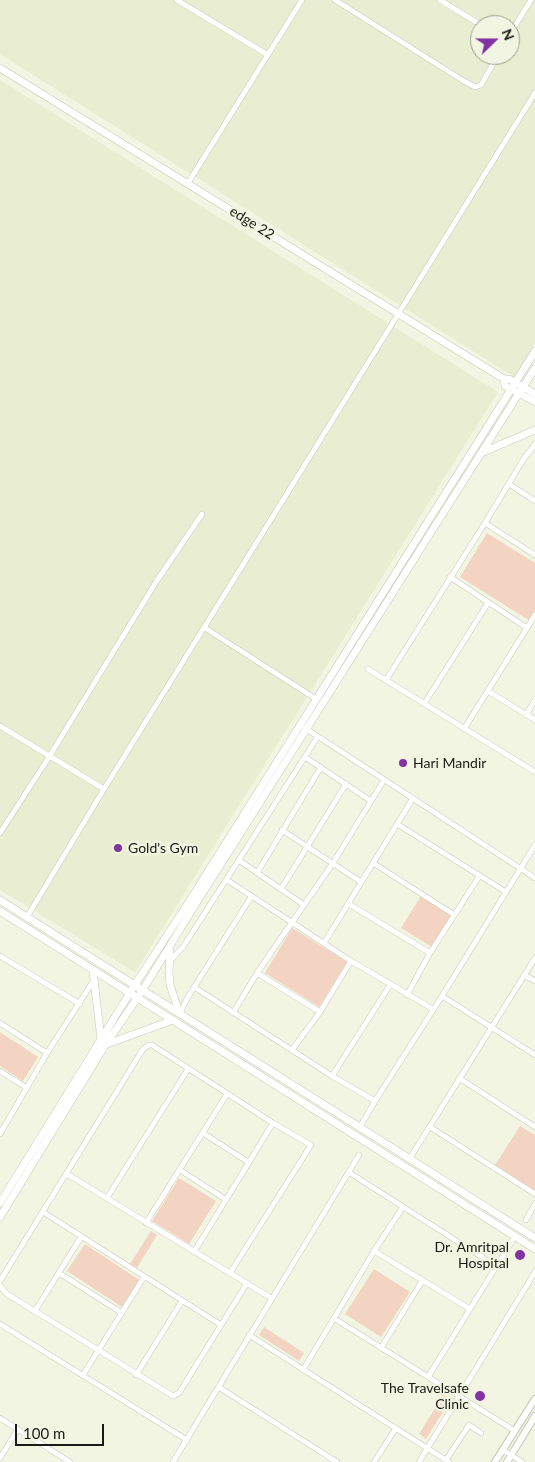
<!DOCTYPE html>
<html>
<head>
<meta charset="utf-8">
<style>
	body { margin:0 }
	#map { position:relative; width:535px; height:1462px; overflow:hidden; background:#f2f5e1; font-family:Lato,sans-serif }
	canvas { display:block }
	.north { position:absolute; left:470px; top:15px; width:50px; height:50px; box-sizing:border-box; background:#f2f5e1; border:1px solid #9c9e8f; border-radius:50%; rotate:68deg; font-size:14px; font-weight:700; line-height:20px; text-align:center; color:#1a1b14 }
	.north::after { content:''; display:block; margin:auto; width:18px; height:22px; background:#8132a3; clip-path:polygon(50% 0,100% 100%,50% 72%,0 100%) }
	.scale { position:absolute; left:15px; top:1424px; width:89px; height:22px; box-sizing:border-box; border:2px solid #1a1b14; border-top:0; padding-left:6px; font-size:15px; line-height:18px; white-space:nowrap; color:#1a1b14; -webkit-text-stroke:4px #f2f5e1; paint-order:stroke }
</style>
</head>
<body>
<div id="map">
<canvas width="535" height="1462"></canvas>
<div class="north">N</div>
<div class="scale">100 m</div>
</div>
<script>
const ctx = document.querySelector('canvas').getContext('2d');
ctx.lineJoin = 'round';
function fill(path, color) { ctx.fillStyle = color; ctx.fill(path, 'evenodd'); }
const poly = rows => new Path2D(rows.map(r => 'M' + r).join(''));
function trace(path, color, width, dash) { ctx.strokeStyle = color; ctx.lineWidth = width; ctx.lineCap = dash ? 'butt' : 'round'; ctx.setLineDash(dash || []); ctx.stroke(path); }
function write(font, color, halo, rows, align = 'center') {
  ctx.font = font + ' Lato,sans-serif'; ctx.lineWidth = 5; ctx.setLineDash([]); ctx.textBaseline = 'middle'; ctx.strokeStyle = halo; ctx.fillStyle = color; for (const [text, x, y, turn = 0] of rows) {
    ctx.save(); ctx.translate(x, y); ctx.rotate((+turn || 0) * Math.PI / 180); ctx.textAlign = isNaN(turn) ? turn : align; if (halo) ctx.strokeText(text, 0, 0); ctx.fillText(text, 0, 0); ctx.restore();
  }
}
const built = poly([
	[0,0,535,0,535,343,514,377,0,54],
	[480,25,510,25,510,55,480,55],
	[0,80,498,392,135,972,0,890]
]);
const green = poly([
	[487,533,535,563,535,613,530,621,460,577],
	[421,896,452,915,432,947,401,928],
	[292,928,347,962,319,1007,265,973],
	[0,1032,38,1057,23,1081,0,1066],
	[520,1126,535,1135,535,1191,495,1165],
	[179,1178,216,1201,189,1244,152,1221],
	[151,1231,157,1235,137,1268,130,1264],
	[85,1244,139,1280,122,1307,67,1271],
	[374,1269,410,1292,381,1337,345,1314],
	[264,1327,304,1353,299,1361,259,1335],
	[444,1394,451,1399,426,1439,419,1434]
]);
const minor = poly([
	[177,0,268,55],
	[335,0,462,80,475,87,481,85,498,55],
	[440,0,481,25],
	[510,34,531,0],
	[188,183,302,0],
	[509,484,535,501],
	[485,523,535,555],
	[450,577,527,628],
	[205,628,316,699],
	[368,669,535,772],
	[386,680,485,523,523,460,535,444],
	[488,691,535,720],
	[424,704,488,603],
	[526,715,535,700],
	[0,726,104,789],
	[305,728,535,878],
	[464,729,535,615],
	[305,757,371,801],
	[397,824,506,892],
	[282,830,361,882],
	[0,833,49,757,156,582,202,514],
	[240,861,304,905],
	[373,863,453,914],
	[257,873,321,767],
	[227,880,351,961,433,1009],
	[281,889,346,784],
	[349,904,430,953],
	[27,917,104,789,535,93],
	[324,943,413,798],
	[0,956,80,1004],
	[169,962,183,947,317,738],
	[257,973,320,1012],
	[524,975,535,981],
	[194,987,332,1076,375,1101],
	[407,995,430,953,480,875],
	[442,996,535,1055],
	[180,1013,188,997,251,897],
	[233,1013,257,973,333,863,384,780],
	[0,1023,47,1053],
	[292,1050,320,1012,351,961],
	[0,1071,27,1088],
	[332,1076,390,985],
	[459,1078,535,1127],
	[360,1127,375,1101,442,996,535,845],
	[430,1127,535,1194],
	[203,1133,248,1162],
	[0,1134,47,1053,94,980],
	[410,1158,535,958],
	[180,1170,225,1199],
	[350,1173,496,1266],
	[67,1174,271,1298],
	[107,1198,188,1069],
	[43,1212,221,1325],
	[526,1220,535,1204],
	[146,1223,227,1094],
	[374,1251,470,1309],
	[194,1252,273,1123],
	[59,1273,122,1313],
	[0,1281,143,1049,149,1045,152,1045,273,1123,311,1145,230,1273],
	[0,1286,7,1294,173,1396,179,1393,247,1283],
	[35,1311,81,1237],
	[335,1319,515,1431],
	[0,1324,187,1440],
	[249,1335,449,1462],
	[381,1348,422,1281],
	[303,1370,374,1251,403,1207],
	[83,1375,144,1277],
	[136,1375,182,1301],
	[428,1377,512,1241],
	[220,1388,337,1462],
	[0,1418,70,1462],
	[503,1450,522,1462],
	[0,1458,18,1429],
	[446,1460,469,1425,481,1433],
	[173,1462,359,1155],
	[374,1462,396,1428],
	[419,1462,535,1272]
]);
const tertiary = poly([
	[495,1462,535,1399],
	[507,1462,535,1416]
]);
const secondary = poly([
	[0,68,504,379],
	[504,379,505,386,535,402],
	[504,379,509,379,535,394],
	[481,453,535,430],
	[0,900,535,1238],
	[0,911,535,1249],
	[170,951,169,972,170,985,179,1012],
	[93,971,101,1039],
	[107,1044,173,1020],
	[0,1203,134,986,189,902,535,351],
	[0,1217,106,1044,142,991,195,905,535,368]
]);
const markers = [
	[403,763,5,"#8132a3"],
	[118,848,5,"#8132a3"],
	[520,1255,6,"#8132a3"],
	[480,1396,6,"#8132a3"]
];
const streetNames = [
	["edge 22",252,223,32]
];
const poiNames = [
	["Hari Mandir",413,763],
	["Gold's Gym",128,848],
	["Dr. Amritpal",509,1247,"right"],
	["Hospital",509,1263,"right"],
	["The Travelsafe",469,1388,"right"],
	["Clinic",469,1404,"right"]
];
fill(built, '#e9edd1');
fill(green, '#f3d4c3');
trace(minor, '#c6c9b6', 6);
trace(tertiary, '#c6c9b6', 8);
trace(secondary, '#c6c9b6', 8);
trace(minor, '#fff', 5);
trace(tertiary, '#fff', 6);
trace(secondary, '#fff', 7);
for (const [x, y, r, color] of markers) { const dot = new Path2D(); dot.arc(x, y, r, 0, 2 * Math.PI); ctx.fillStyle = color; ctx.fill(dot); trace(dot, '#f2f5e1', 2); }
write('14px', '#1a1b14', '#f2f5e1', streetNames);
write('14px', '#1a1b14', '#f2f5e1', poiNames, 'left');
</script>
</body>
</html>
